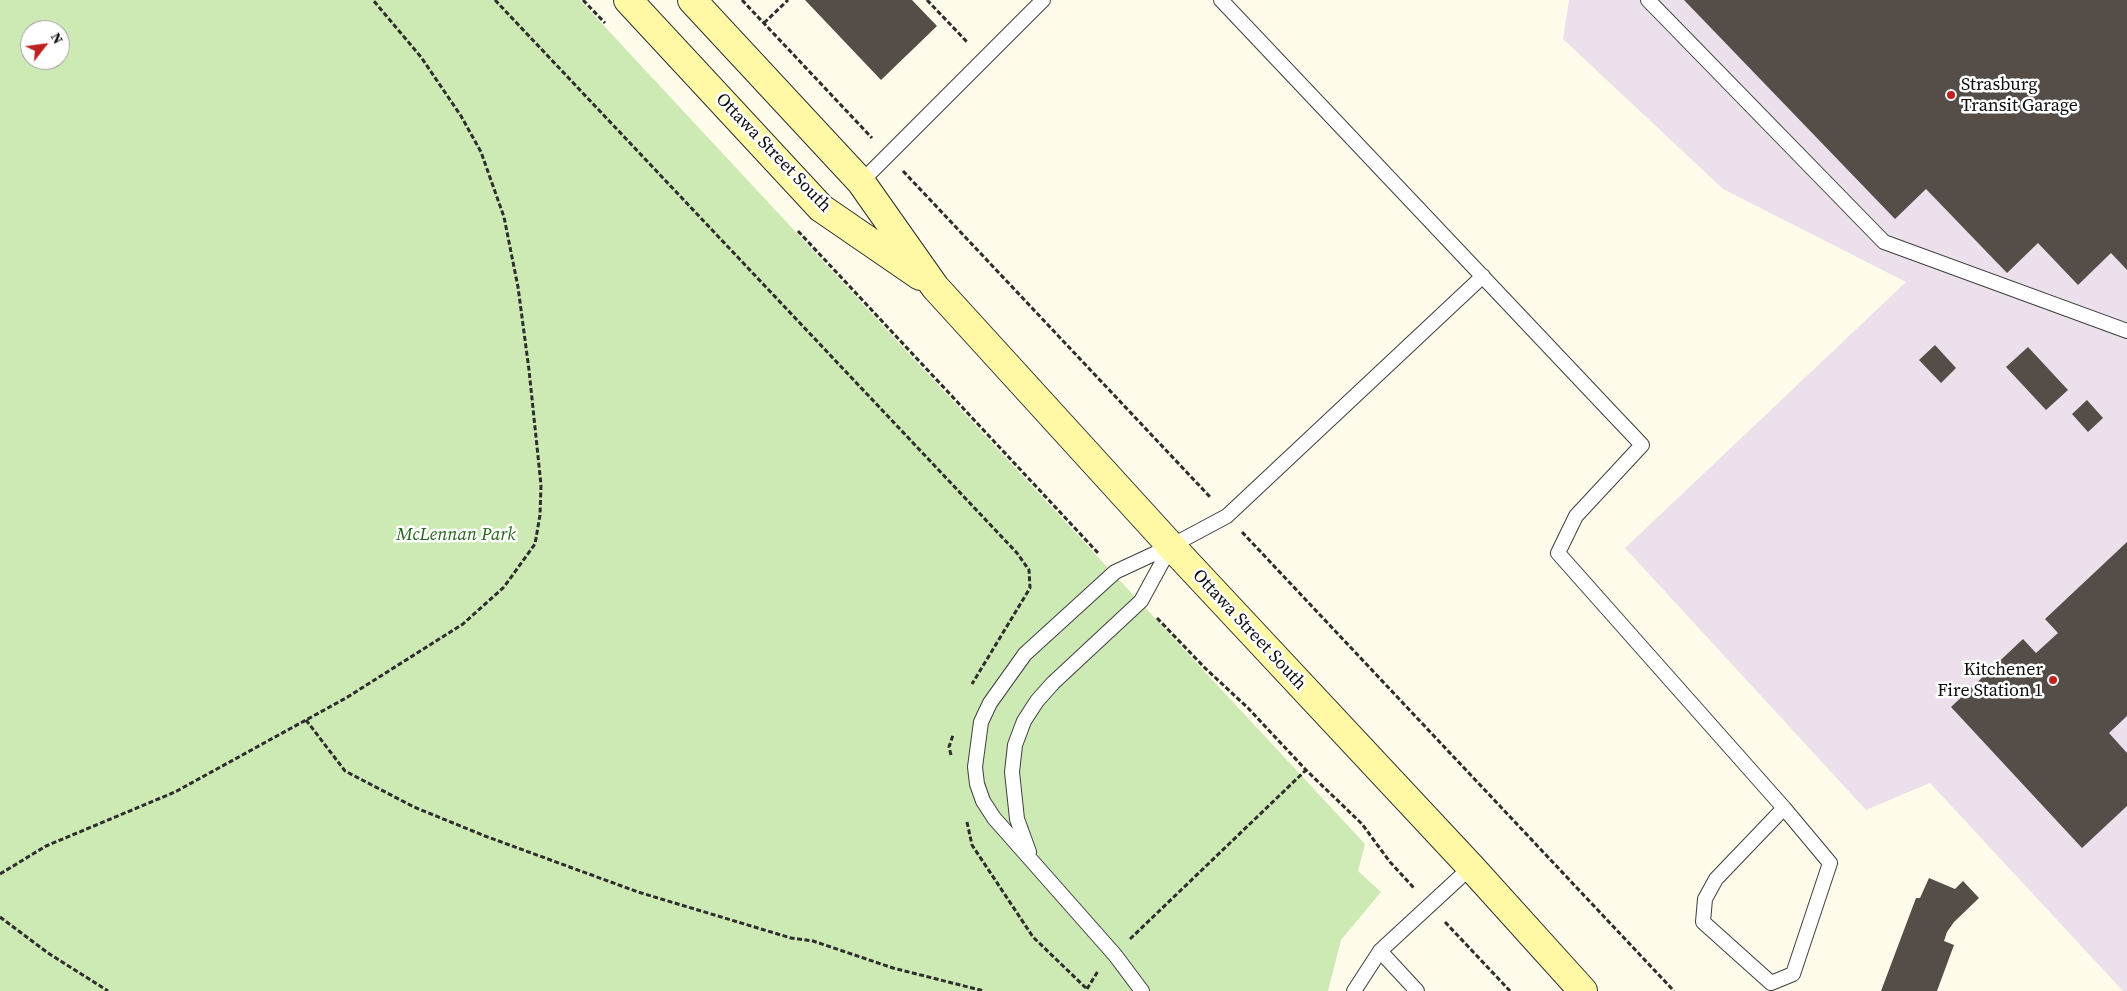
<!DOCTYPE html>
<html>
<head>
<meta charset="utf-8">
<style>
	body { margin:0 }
	#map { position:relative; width:2127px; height:991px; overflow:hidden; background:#fffceb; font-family:"Source Serif 4",serif }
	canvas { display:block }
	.north { position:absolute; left:20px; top:20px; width:50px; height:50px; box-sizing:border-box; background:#fff; border:1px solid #9e9e9e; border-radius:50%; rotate:60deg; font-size:14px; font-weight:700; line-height:20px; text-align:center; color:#0c0c0c }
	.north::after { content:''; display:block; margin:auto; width:18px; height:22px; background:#bf2121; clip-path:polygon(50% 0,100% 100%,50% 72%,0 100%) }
</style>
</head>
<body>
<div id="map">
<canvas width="2127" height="991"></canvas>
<div class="north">N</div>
</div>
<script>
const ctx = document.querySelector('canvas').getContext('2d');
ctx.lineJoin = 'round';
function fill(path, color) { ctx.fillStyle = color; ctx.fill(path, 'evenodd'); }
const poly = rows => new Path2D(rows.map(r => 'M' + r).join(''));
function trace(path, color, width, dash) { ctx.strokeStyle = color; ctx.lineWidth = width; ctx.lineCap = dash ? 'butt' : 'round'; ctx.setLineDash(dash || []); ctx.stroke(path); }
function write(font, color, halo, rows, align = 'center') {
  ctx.font = font + ' "Source Serif 4",serif'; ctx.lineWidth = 5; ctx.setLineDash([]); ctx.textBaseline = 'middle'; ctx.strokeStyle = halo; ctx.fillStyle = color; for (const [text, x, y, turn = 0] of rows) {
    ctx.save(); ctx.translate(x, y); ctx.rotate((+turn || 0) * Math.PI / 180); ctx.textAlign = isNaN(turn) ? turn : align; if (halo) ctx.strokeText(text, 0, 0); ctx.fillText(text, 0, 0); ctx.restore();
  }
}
const industrial = poly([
	[1569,0,2127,0,2127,991,2123,991,1930,783,1866,810,1625,548,1906,282,1723,189,1563,39]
]);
const green = poly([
	[0,0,580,0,1365,844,1358,871,1381,892,1341,940,1328,991,0,991],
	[30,30,60,30,60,60,30,60]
]);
const building = poly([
	[805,0,912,0,937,26,881,80],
	[1684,0,2127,0,2127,270,2111,253,2078,285,2038,243,2007,273,1926,189,1895,219],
	[1935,345,1956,368,1941,383,1919,360],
	[2028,347,2068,390,2046,410,2006,367],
	[2087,400,2103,418,2088,432,2072,414],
	[2127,542,2127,716,2109,733,2127,753,2127,806,2082,848,1951,707,2023,639,2036,653,2058,633,2045,619],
	[1929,878,1955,889,1963,881,1979,898,1954,922,1947,932,1944,941,1954,945,1937,991,1881,991,1916,898,1920,898]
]);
const path = poly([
	[495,0,1017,553,1029,570,1030,588,972,684],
	[583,0,605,23],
	[742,0,872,138],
	[927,0,968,43],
	[764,23,788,0],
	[903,171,1211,498],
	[798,231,1099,554],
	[1242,532,1674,991],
	[1157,618,1205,668,1248,708,1306,770,1362,824,1390,862,1414,888],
	[306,720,345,771,414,807,485,836,638,892,791,938,813,941,893,968,984,991],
	[951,755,949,747,953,735],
	[967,822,972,845,1033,937,1087,989],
	[0,874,46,846,175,792,346,698,463,624,504,587,535,544,540,515,541,485,529,370,518,287,504,217,481,152,461,116,421,57,373,0],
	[0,917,48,953,108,991],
	[1445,922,1510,991],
	[1130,939,1306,770],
	[1087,989,1098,971]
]);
const lane = poly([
	[1221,0,1642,445,1576,516,1558,553,1784,808,1830,863,1793,974,1771,983,1703,922,1705,899,1716,879,1784,808],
	[1648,0,1884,242,2127,331],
	[861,182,1043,0],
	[1029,852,1017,819,1012,772,1015,745,1024,721,1037,701,1053,683,1141,601,1171,546],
	[1380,951,1417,991],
	[1142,991,1115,955,994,818,983,801,977,784,975,767,981,722,990,703,1025,654,1115,572,1171,546,1227,516,1483,276],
	[1354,991,1380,951,1471,867]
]);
const secondary = poly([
	[628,0,821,208,920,276],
	[692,0,861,182,935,287,1171,546,1471,867,1583,991]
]);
const markers = [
	[1951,95,5,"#bf2121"],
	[2053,680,5,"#bf2121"]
];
const poiNames = [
	["Strasburg",1961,85],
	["Transit Garage",1961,106],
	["Kitchener",2043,670,"right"],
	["Fire Station 1",2043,691,"right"]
];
const streetNames = [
	["Ottawa Street South",773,153,46],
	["Ottawa Street South",1249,630,47]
];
const parkNames = [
	["McLennan Park",456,535]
];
fill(industrial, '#ebe0eb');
fill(green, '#ceeab4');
fill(building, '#554e48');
trace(lane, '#3f3f3f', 16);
trace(secondary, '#2e2e2e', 30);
trace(path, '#2e2e2e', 3, [5, 2.5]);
trace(lane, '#fff', 14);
trace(secondary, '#fff9a6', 28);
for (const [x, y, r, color] of markers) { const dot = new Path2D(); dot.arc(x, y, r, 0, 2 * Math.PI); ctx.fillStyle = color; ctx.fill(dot); trace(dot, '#fff', 2); }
write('18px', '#0c0c0c', '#fff', poiNames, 'left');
write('18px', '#0c0c0c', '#fff', streetNames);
write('italic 18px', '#27651b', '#fff', parkNames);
</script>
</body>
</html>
